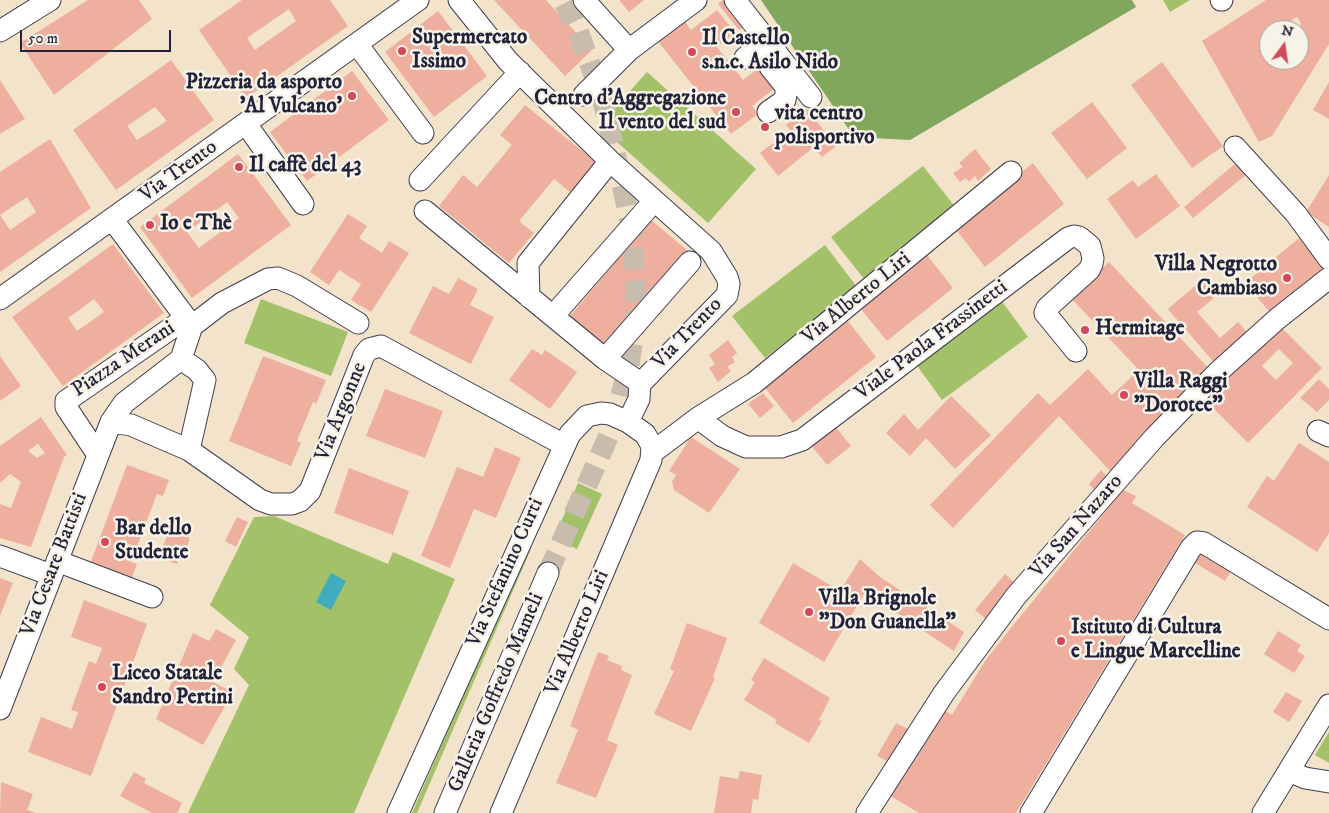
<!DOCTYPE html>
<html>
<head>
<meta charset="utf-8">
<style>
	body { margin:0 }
	#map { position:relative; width:1329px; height:813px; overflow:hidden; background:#f2e3ca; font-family:"IM FELL DW Pica",serif }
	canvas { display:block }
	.north { position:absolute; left:1259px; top:20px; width:50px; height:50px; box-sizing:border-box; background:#f7f3e8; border:1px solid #a29fa3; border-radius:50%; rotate:14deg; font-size:14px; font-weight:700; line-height:20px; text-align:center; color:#22223b }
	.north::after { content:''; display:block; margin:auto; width:18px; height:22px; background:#d1495b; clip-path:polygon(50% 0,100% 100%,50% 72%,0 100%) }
	.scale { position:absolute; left:20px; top:30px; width:151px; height:22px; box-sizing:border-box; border:2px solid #22223b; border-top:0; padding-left:6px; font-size:15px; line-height:18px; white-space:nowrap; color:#22223b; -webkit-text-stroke:4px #f7f3e8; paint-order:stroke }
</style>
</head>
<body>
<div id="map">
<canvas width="1329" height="813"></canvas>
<div class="north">N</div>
<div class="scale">50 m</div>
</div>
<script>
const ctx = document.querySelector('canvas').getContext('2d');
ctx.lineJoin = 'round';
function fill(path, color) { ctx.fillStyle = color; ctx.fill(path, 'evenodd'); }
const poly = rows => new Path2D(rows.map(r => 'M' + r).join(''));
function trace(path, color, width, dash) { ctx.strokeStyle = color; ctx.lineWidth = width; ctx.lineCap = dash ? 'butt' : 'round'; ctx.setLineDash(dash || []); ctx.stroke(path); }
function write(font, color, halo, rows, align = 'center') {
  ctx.font = font + ' "IM FELL DW Pica",serif'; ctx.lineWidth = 5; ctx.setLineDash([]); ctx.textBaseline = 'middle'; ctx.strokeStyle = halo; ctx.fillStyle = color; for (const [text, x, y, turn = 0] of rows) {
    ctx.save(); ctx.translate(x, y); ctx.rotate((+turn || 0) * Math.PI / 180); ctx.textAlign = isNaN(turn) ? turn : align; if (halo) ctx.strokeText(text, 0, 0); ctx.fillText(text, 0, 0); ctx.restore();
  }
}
const green = poly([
	[1163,0,1190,0,1170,12],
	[647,72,756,169,708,223,599,126],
	[923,166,956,208,864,279,831,237],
	[825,245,857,287,765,358,732,316],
	[261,299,348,332,331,376,244,343],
	[1001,300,1028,337,942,400,915,363],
	[578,483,602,494,577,549,554,538],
	[274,516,388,564,393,552,455,579,354,813,188,813,249,685,234,669,249,637,210,605,254,517],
	[527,549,531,549,417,813,412,813],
	[1329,732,1329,763,1315,755]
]);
const forest = poly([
	[761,0,1132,0,1136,7,910,140,854,137]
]);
const water = poly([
	[331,573,346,581,331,610,316,602]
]);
const building = poly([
	[88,0,139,0,152,19,54,95,20,43],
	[242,0,330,0,348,26,246,98,199,30],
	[289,9,296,21,255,50,247,38],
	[494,0,546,0,592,50,565,76],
	[619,0,644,0,629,12],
	[723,0,728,0,746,25,739,30,718,4],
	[1266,0,1329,0,1329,44,1272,136,1259,142,1202,41],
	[1297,17,1301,24,1297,30,1299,30,1299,60,1278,60,1276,63,1274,60,1269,60,1269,51,1262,39,1269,35,1269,30,1276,30],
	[717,10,735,33,717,47,743,80,760,67,776,87,752,106,758,114,731,134,657,40,683,19,691,30],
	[438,11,487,76,434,117,385,52],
	[171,60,214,120,116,190,73,130],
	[155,107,167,121,137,140,127,126],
	[1162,62,1223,146,1192,168,1131,85],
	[352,71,389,120,307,181,270,132],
	[0,80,25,119,0,134],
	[1329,82,1329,119,1313,110],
	[1092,102,1127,148,1087,179,1051,133],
	[525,105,596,162,571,193,554,179,519,221,534,233,509,263,439,206,463,175,477,187,512,145,500,135],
	[807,109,836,146,822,157,814,147,778,176,760,153,790,130,786,125],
	[50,139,91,208,0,272,0,172],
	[27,197,36,212,10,230,0,215],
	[975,149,991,169,978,181,975,176,969,182,966,178,960,182,953,173,963,167,959,163],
	[238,154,291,225,192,298,140,227],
	[227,202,239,218,199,248,187,232],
	[1237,162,1247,174,1193,218,1184,207],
	[1033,163,1064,204,985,267,954,227],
	[1156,174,1180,206,1136,239,1107,199,1133,180,1138,187],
	[1329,175,1329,227,1306,212],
	[348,214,367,226,359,238,382,253,389,241,409,253,371,312,351,300,361,284,339,270,329,285,310,272],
	[651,220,687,250,606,347,570,316],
	[1299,238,1329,273,1275,318,1245,283],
	[113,244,164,313,63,386,12,317],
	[94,299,104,312,77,331,68,318],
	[927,255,953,288,887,341,860,308],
	[1109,262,1212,372,1111,472,1059,416,953,528,930,505,1038,393,1050,405,1088,369,1112,395,1139,370,1071,298],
	[458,278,478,289,470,305,494,317,471,364,409,333,433,286,449,294],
	[1202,280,1216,296,1197,312,1220,338,1238,322,1252,338,1218,367,1168,309],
	[848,321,876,357,793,423,765,388],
	[1275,321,1322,368,1248,443,1201,396],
	[1279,349,1293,363,1276,380,1262,366],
	[728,340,737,353,732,357,735,362,727,367,731,371,718,382,709,368,715,364,709,355],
	[532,349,542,355,545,350,577,372,550,409,509,380],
	[0,356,21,386,0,401],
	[263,356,326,380,316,404,313,402,297,441,301,443,291,466,229,441],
	[1319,379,1329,389,1329,400,1317,412,1300,398],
	[385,389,443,411,425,458,366,436],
	[763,393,774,406,760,418,748,404],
	[951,396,991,435,955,469,926,438,910,456,886,433,904,414,918,430],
	[41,417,67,455,64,457,31,547,0,538,0,504,11,508,21,482,10,474,0,483,0,446],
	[38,444,45,453,37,458,28,451],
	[834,425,851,446,827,465,810,444],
	[691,437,740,469,709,513,674,490,672,481,676,475,669,471],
	[1299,443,1329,462,1329,533,1317,552,1247,507,1267,476,1274,481],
	[495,447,521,458,496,518,474,509,450,568,421,556,457,467,483,477],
	[127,465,169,480,163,496,157,494,131,562,137,564,131,580,90,564],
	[349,468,409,491,393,535,334,513],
	[1101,470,1110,479,1097,493,1089,484],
	[1123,490,1136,496,1132,503,1185,535,1016,813,919,813,884,792,938,706,952,715,985,661,1011,628],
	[237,517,248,522,236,547,225,541],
	[170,530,190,538,184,555,180,554,177,564,158,557],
	[1203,548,1234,566,1225,581,1195,563],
	[860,559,880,577,964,632,954,651,865,592,824,662,759,623,793,563,840,591],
	[1005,574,1018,586,988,621,975,610],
	[0,578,13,583,0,616],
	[84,600,147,624,91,776,28,752,41,717,72,729,78,712,71,710,89,661,96,664,102,648,71,637],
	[687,623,727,638,713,677,715,678,691,731,654,714,674,671,670,669],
	[216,629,236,640,213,682,233,692,203,745,156,719,193,633,209,641],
	[1278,631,1301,645,1297,651,1305,656,1294,673,1264,654],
	[598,652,609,656,607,660,622,666,621,670,632,675,607,740,618,745,596,798,556,783,578,730,570,726],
	[764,658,830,698,819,720,822,721,809,743,775,723,777,720,744,700,755,682,751,680],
	[1286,692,1302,701,1289,722,1273,712],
	[896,723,912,731,893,764,877,756],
	[740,771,762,775,758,800,753,799,751,813,714,813,720,776,738,779],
	[134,772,146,779,144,783,182,803,177,813,152,813,120,796],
	[1,782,33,794,27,810,36,813,0,813]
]);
const minorTunnel = poly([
	[548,573,613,426,629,365,637,309,632,231,619,170,602,97,577,28,563,0]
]);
const minor = poly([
	[459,0,508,61,610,161,711,251,727,277,729,284,727,295,644,380,636,380,605,359,690,262],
	[584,0,629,50,696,0],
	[735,0,811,97],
	[1221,0,1222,0],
	[0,31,50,0],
	[357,44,423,133],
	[745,58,767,40],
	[584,95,629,50],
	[768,112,785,100,786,94,786,87,770,67],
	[246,124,303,204],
	[1235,147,1296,214,1329,259],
	[420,180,520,72],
	[425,211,605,359],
	[529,297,528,263,610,161],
	[0,299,418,0],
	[553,316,654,201],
	[192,326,222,303,268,279,278,278,297,286,358,323],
	[181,359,197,370,205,380,189,450],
	[698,418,754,383,1011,172],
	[111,422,131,425,189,450,260,500,271,504,292,504,300,501,310,491,364,355,369,349,381,346,564,445],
	[628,422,639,399,640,381],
	[1318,431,1329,436],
	[653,452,698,418,722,436,746,447,781,447,802,440,1068,238,1074,236,1079,237,1090,246,1093,258,1092,264,1089,270,1047,308,1045,313,1076,351],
	[98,455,66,407,66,401,186,318],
	[0,556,51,575],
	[57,561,152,597],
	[0,709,111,422,124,403,181,359,192,326,112,219],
	[1289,771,1305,778,1329,782],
	[398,813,570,434,587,416,601,413,610,414,628,422,645,434,652,446,651,460,501,813],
	[445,813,548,573],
	[867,813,944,693,1016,596,1154,438,1218,372,1277,319,1329,278],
	[1031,813,1191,548,1197,542,1204,543,1329,619],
	[1263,813,1329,705]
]);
const markers = [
	[402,51,5,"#d1495b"],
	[692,52,5,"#d1495b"],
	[352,96,5,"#d1495b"],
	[736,112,5,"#d1495b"],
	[765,127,5,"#d1495b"],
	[239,167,5,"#d1495b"],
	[150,225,5,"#d1495b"],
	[1287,278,5,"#d1495b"],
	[1085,330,5,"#d1495b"],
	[1124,395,5,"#d1495b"],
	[105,542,5,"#d1495b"],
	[809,612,5,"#d1495b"],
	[1061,641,5,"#d1495b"],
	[102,687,5,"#d1495b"]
];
const poiNames = [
	["Supermercato",412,39],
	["Issimo",412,63],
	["Il Castello",702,40],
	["s.n.c. Asilo Nido",702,64],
	["Pizzeria da asporto",342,84,"right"],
	["'Al Vulcano'",342,108,"right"],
	["Centro d'Aggregazione",726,100,"right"],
	["Il vento del sud",726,124,"right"],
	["vita centro",775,115],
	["polisportivo",775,139],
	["Il caffè del 43",249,167],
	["Io e Thè",160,225],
	["Villa Negrotto",1277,266,"right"],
	["Cambiaso",1277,290,"right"],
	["Hermitage",1095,330],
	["Villa Raggi",1134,383],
	["\"Dorotee\"",1134,407],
	["Bar dello",115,530],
	["Studente",115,554],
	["Villa Brignole",819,600],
	["\"Don Guanella\"",819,624],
	["Istituto di Cultura",1071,629],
	["e Lingue Marcelline",1071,653],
	["Liceo Statale",112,675],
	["Sandro Pertini",112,699]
];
const streetNames = [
	["Via Trento",179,172,-36],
	["Via Alberto Liri",857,299,-39],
	["Via Trento",688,334,-46],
	["Viale Paola Frassinetti",932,341,-37],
	["Piazza Merani",124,360,-34],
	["Via Argonne",342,412,-68],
	["Via San Nazaro",1077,527,-49],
	["Via Cesare Battisti",55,565,-69],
	["Via Stefanino Curti",506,573,-66],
	["Via Alberto Liri",578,633,-67],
	["Galleria Goffredo Mameli",497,693,-67]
];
fill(green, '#a2c169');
fill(forest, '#81a75d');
fill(water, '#40adbe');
fill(building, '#eeaf9e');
trace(minorTunnel, '#c8bcad', 21, [21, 11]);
trace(minor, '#413f50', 23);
trace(minor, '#fff', 21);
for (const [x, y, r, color] of markers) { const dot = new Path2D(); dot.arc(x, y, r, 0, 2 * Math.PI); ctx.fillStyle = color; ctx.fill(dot); trace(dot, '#f7f3e8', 2); }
write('bold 21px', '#22223b', '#f7f3e8', poiNames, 'left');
write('21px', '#22223b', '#f7f3e8', streetNames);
</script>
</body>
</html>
